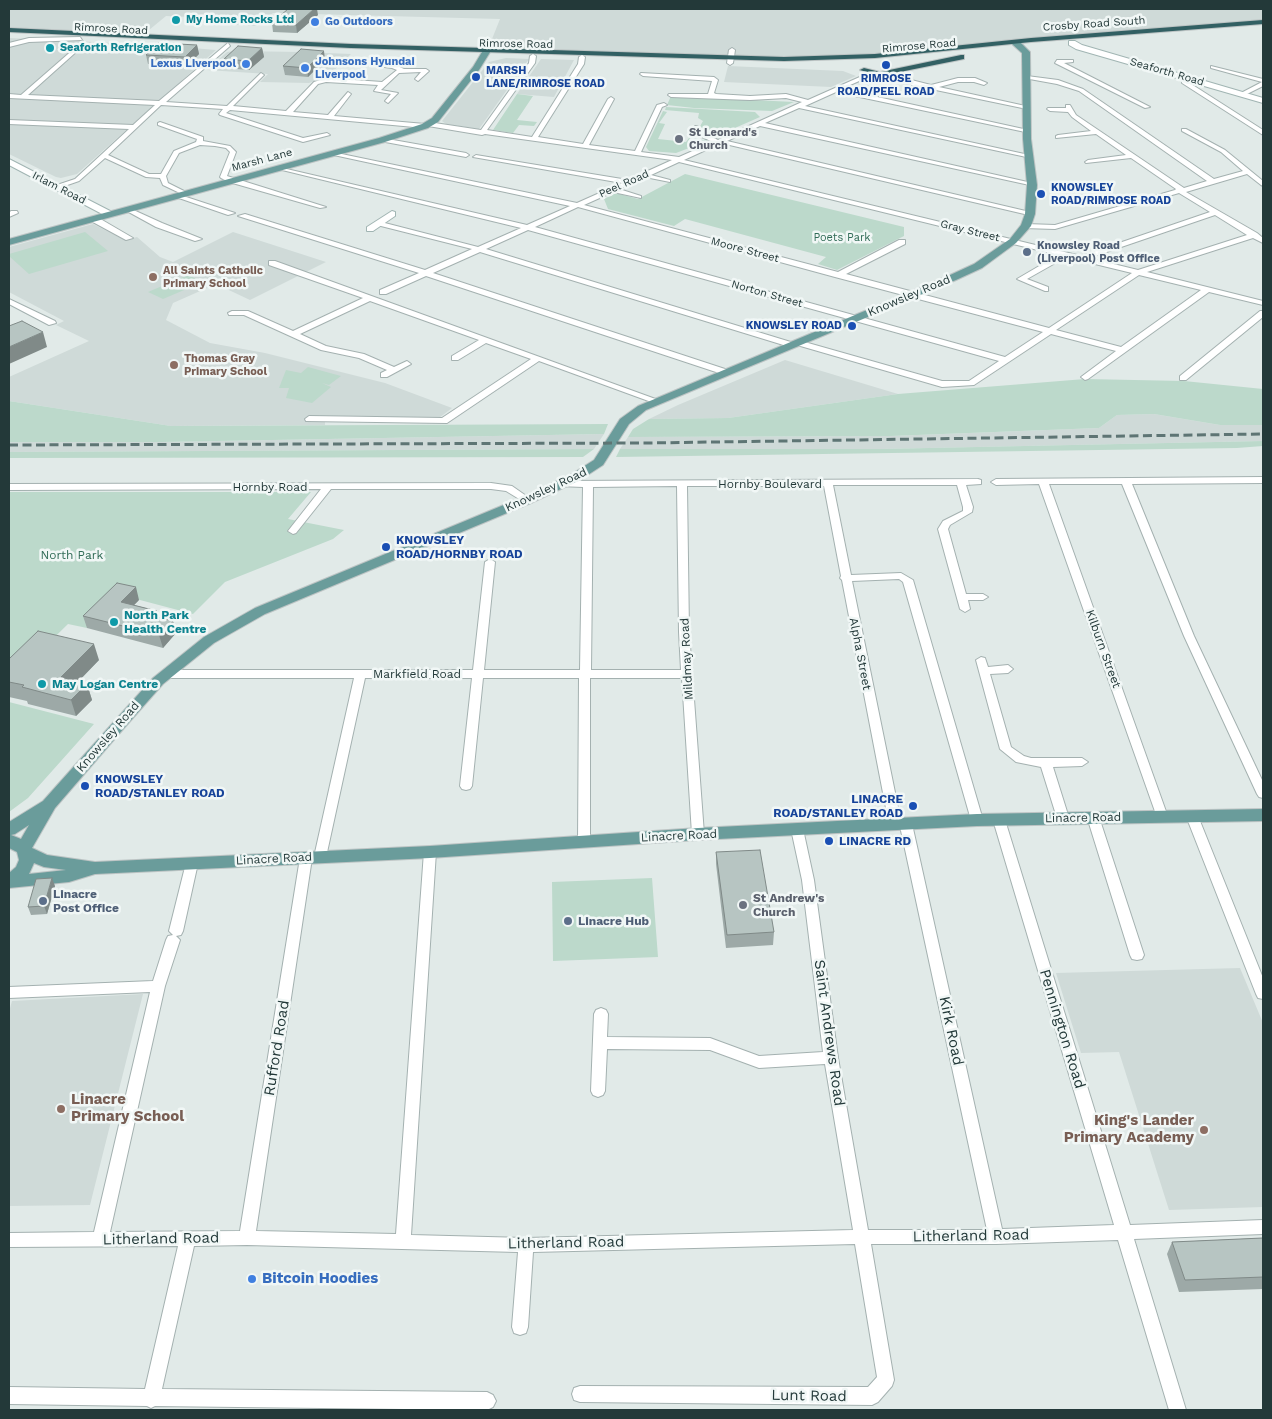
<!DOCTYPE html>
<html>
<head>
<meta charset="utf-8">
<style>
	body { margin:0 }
	#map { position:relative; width:1272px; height:1419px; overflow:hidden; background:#e1eae8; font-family:"Work Sans",sans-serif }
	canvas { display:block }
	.frame { position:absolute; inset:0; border:10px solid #233939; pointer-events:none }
</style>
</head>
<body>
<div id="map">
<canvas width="1272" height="1419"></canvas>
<div class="frame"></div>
</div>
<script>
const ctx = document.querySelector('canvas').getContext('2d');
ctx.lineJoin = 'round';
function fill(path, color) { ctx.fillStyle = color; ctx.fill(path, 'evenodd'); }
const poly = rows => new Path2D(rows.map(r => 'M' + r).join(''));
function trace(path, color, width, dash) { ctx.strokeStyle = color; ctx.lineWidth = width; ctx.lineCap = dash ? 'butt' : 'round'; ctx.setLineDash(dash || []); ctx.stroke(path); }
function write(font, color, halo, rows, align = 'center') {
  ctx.font = font + ' "Work Sans",sans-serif'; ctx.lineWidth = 5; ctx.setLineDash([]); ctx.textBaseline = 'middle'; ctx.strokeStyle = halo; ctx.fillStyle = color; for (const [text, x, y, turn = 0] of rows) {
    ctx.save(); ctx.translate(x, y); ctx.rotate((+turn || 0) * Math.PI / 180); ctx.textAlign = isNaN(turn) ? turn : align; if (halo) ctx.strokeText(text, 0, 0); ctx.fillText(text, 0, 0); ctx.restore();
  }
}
const built = poly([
	[9,9,1263,9,1263,22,1031,40,920,53,784,59,488,49,500,19,273,13,256,26,188,22,193,17,166,16,143,35,9,27],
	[9,38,157,45,216,50,77,174,61,178,56,177,9,154],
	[234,51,302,52,351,54,327,77,309,83,260,82,268,74,207,70,227,52],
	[506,58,529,59,479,129,446,124,442,121,489,62],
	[541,59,574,60,554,97,517,94],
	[728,66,843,71,856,76,831,87,724,82],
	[93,224,125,240,137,237,160,257,173,262,233,232,326,262,250,300,216,284,173,303,166,320,210,343,265,353,385,383,452,408,439,418,325,416,325,425,171,426,9,401,9,377,89,341,56,325,64,321,9,292,9,247],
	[785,360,898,394,728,418,649,419,678,405],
	[1154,414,1220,425,1263,425,1263,441,881,449,620,449,628,437,891,436,1099,428,1117,415],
	[604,434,594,449,9,452,9,442,162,442],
	[1240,968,1263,1023,1263,1207,1169,1210,1119,1052,1081,1053,1056,973],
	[143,994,90,1205,9,1206,9,1012,12,1001]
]);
const green = poly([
	[517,94,533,96,517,120,537,122,534,126,519,125,513,133,493,130],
	[671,96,794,102,772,111,694,108,667,105],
	[666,107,755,112,760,117,712,138,700,133,698,130,703,121,698,118,699,113,665,110],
	[663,111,667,112,659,123,665,124,658,139,686,142,692,134,689,140,701,141,706,139,710,140,676,153,649,151,646,147],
	[685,174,904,227,904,236,837,270,818,264,826,257,685,219,674,226,608,209,604,199,616,193,638,199],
	[85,232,108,251,29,274,9,256,9,254],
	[188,275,203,282,163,299,148,292],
	[308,367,341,376,329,385,322,383,331,387,312,403,286,398,289,388,279,388,286,370,301,373],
	[1085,379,1184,381,1263,389,1263,425,1220,425,1154,414,1117,415,1099,428,891,436,628,437,633,429,649,419,728,418,898,394],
	[9,401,171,426,608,424,604,434,162,442,9,442],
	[1263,441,1263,446,1237,448,616,457,620,449,881,449],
	[594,449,583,457,9,458,9,452],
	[9,492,311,492,288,519,344,530,333,539,225,582,193,614,121,595,87,628,68,624,9,682],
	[9,702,94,724,28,798,9,812],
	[652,878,658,957,553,961,552,882]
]);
const street = poly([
	[80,37,82,40,29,42,9,47,9,43,29,38,80,37],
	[83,41,85,44,28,95,159,101,228,43,230,46,166,102,227,106,261,73,264,75,233,106,286,111,314,82,326,78,382,82,397,70,392,68,370,65,373,63,393,64,404,69,426,69,429,71,418,81,415,79,421,72,399,73,381,90,398,93,388,103,385,101,391,94,374,91,378,85,326,82,318,84,293,112,328,115,348,92,351,94,334,116,425,124,428,122,481,130,529,63,530,56,533,54,536,56,535,63,487,130,532,137,578,64,579,57,582,55,585,57,584,64,538,137,583,144,608,99,611,97,614,99,589,145,635,151,657,105,664,103,667,105,662,107,641,152,679,157,713,142,693,133,695,126,700,127,699,131,718,140,802,102,786,98,750,100,671,97,668,95,669,94,708,94,712,81,643,76,640,74,641,73,714,77,718,80,714,93,716,94,750,96,786,94,808,100,862,76,880,72,931,85,958,78,975,78,987,83,984,85,974,82,958,82,939,87,1030,107,1027,109,907,84,880,76,866,78,841,89,1028,130,1030,131,1030,133,836,92,805,106,1029,155,1032,157,1031,158,799,108,765,123,1032,183,1034,184,1034,186,760,126,727,141,1030,212,1034,214,1033,216,721,143,684,160,1081,256,1210,212,1179,193,1055,229,1023,228,1023,224,1026,224,1055,225,1175,190,1176,189,1131,158,1086,163,1085,162,1088,160,1126,155,1096,134,1056,138,1056,136,1058,135,1091,131,1072,117,1068,112,1050,111,1047,109,1048,108,1066,108,1066,105,1070,105,1076,115,1184,188,1207,181,1079,91,1057,84,1024,78,1027,76,1058,80,1083,89,1214,179,1243,171,1221,152,1182,131,1182,129,1186,129,1225,150,1263,181,1263,186,1261,185,1247,174,1186,192,1257,233,1263,238,1263,243,1253,238,1147,272,1263,301,1263,305,1209,292,1088,379,1085,380,1081,377,1116,351,1051,334,974,385,942,387,797,345,790,347,480,252,433,273,728,370,729,372,725,375,426,276,386,294,380,294,380,290,419,273,238,216,245,214,425,270,472,249,377,225,377,221,478,247,521,228,278,169,278,167,527,225,570,206,329,154,332,152,577,203,622,183,473,157,476,155,628,180,672,160,485,134,482,135,428,126,425,128,230,110,226,113,303,138,327,133,330,135,303,142,220,115,219,114,223,109,161,105,108,155,149,174,161,174,174,151,196,142,197,139,158,125,158,123,160,122,203,137,203,141,230,146,236,152,227,176,326,207,320,208,229,182,221,178,220,177,230,152,226,148,215,146,200,145,179,153,166,176,168,183,188,193,188,195,184,195,163,185,160,178,146,177,105,158,79,181,56,189,54,188,54,186,75,179,129,129,9,124,9,120,133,125,155,105,9,98,9,94,21,95,83,41],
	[679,162,1058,255,1017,279,1045,291,1048,291,1048,287,1027,279,1066,257,1132,273,1049,328,846,274,905,244,905,240,899,240,838,272,584,205,613,192,641,198,641,196,619,189,645,177,670,182,670,180,651,175,679,162],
	[578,207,835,277,1043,332,1005,357,535,227,578,207],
	[1215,215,1247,235,1138,270,1089,258,1215,215],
	[528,230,999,361,969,381,942,381,801,341,794,343,486,249,528,230],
	[1139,275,1201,290,1121,347,1056,330,1139,275],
	[732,48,735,50,733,63,730,65,727,63,729,50,732,48],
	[1057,60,1073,60,1073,62,1064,63,1150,107,1145,108,1055,63,1057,60],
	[1211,66,1263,79,1263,86,1245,95,1241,95,1241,93,1262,82,1211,68,1211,66],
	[1187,78,1192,79,1188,82,1263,130,1263,135,1182,83,1182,81,1187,78],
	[382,138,466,153,469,155,466,157,380,141,379,140,382,138],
	[176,195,180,195,235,213,228,215,176,197,176,195],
	[125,208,129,208,162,223,202,239,195,241,156,227,125,210,125,208],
	[11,211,17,211,18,213,9,217,9,213,11,211],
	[91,217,97,217,133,238,126,240,91,221,91,217],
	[269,261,275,261,661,401,657,404,654,403,539,361,447,423,306,421,305,419,309,416,442,418,531,359,486,343,458,360,452,360,452,356,479,340,370,301,300,334,326,346,364,354,394,367,407,361,411,364,387,377,381,377,381,373,387,370,359,358,321,350,244,315,229,315,228,313,232,311,248,311,293,331,363,298,269,265,269,261],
	[9,299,55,321,56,323,49,325,9,304,9,299],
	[1260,311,1263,311,1263,317,1186,380,1180,380,1180,376,1260,311],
	[1263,477,1263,483,1132,484,1194,636,1263,782,1263,798,1259,797,1257,794,1184,636,1122,484,1049,484,1168,817,1166,820,1158,820,1039,484,996,485,991,482,996,479,1263,477],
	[978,479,981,480,981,484,966,485,973,507,972,512,950,525,948,529,966,594,983,594,988,597,983,600,968,600,970,609,965,612,960,609,938,529,943,521,963,511,963,507,957,485,833,485,851,575,901,573,913,580,983,820,981,823,977,824,973,823,971,820,903,582,899,579,852,581,901,822,906,820,910,821,912,824,1002,1229,1114,1225,993,820,995,817,999,816,1003,817,1005,820,1130,1225,1263,1220,1263,1234,1134,1239,1186,1410,1169,1410,1118,1240,996,1244,871,1244,894,1380,892,1386,878,1402,872,1405,580,1402,574,1400,572,1394,574,1388,580,1386,868,1387,877,1377,855,1244,533,1252,528,1327,526,1333,520,1335,514,1333,512,1327,518,1252,247,1245,194,1246,162,1389,487,1392,493,1395,496,1401,493,1407,487,1410,155,1406,151,1408,147,1406,9,1404,9,1387,145,1389,178,1246,9,1247,9,1233,94,1232,150,992,9,998,9,987,153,981,166,940,168,936,173,935,169,931,186,863,188,860,192,858,196,860,198,863,183,931,181,935,176,936,180,940,165,986,110,1232,240,1231,300,858,302,855,306,853,310,855,312,858,256,1231,396,1234,424,852,426,849,430,847,434,849,436,852,411,1235,526,1238,853,1230,825,1064,759,1068,710,1050,607,1049,605,1091,603,1095,598,1097,593,1095,591,1091,594,1014,596,1010,601,1008,606,1010,608,1014,607,1037,710,1038,759,1056,823,1052,802,880,791,829,793,826,797,825,801,826,803,829,814,880,838,1058,868,1230,987,1230,900,826,895,828,891,827,889,824,842,580,840,578,841,576,824,486,687,486,689,632,704,834,702,837,698,838,694,837,692,834,682,678,590,678,590,842,588,845,584,847,580,845,578,842,579,678,483,678,472,786,470,789,466,790,462,789,460,786,472,678,365,678,326,857,324,860,320,862,316,860,314,857,354,678,166,678,161,674,166,670,473,670,485,562,490,559,495,562,484,670,580,670,583,487,558,486,556,484,561,481,978,479],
	[677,486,679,632,681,670,591,670,593,487,677,486],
	[491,483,512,486,532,500,527,503,524,502,506,491,491,489,331,489,296,533,293,534,288,531,321,489,9,490,9,484,491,483],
	[981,657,985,658,988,667,1008,665,1013,669,1008,673,990,674,1011,747,1024,756,1031,758,1082,758,1088,762,1082,766,1053,767,1069,818,1067,821,1059,821,1057,818,1041,767,1016,762,1000,749,976,660,981,657],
	[1192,812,1196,813,1198,816,1263,978,1263,999,1258,998,1256,994,1186,816,1188,813,1192,812],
	[1093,813,1097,814,1099,817,1144,955,1142,959,1137,960,1132,959,1130,955,1087,817,1089,814,1093,813]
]);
const secondary = poly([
	[1069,41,1075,41,1082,45,1263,98,1263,103,1076,49,1069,45,1069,41],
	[9,159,112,212,114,214,112,216,106,216,9,165,9,159],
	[392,211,395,212,395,216,373,231,367,231,367,227,392,211]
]);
const primary = poly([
	[1012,40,1018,40,1030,52,1031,139,1037,185,1035,214,1031,226,1016,243,982,268,956,280,646,410,629,424,603,465,580,480,531,503,265,614,214,643,163,684,125,727,55,808,32,848,47,855,95,862,430,846,698,828,977,814,1263,809,1263,821,977,826,698,840,430,858,95,874,69,882,9,888,9,873,16,867,19,860,17,852,9,848,9,822,43,801,153,678,204,637,255,608,523,497,572,474,594,460,620,419,638,406,948,276,974,264,1010,239,1021,225,1025,214,1027,185,1023,139,1022,53,1012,44,1012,40],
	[29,825,21,839,11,835,15,834,29,825],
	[34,863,44,867,66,870,29,874,34,863],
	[485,47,492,49,479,70,438,122,428,128,385,142,9,245,9,239,379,138,422,124,432,118,473,67,485,47]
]);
const highway = poly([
	[1263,20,1263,24,1031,42,875,58,784,61,351,48,9,32,9,28,351,44,784,57,875,54,1031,38,1263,20],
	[961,55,964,55,964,59,880,76,860,70,864,68,880,72,961,55]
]);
const rail = poly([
	[9,445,646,443,1263,434]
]);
const wall = poly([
	[318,15,297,33,273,32,272,23],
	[197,45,199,54,187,66,148,64,146,55],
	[262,48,264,57,249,70,225,68,224,59],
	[325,60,308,77,285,75,283,66],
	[139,600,134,605,157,611,159,617,173,621,176,633,163,648,87,628,83,616],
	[9,659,99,660,78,682,87,684,92,700,76,716,28,704,27,701,9,697],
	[716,852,774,932,773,945,726,948,716,864],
	[55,886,47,914,31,915,28,907],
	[1263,1238,1263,1289,1179,1292,1167,1254,1172,1242]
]);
const shadedWall = poly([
	[314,9,317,9,318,15,297,33,296,25],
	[197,45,199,54,187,66,185,57],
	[262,48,264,57,249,70,248,61],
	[324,51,325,60,308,77,307,68],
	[43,332,47,347,9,364,9,347],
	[136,587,139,600,125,614,121,602],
	[157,611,161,623,153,616],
	[173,621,176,633,163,648,159,635],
	[94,644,99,660,67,693,61,677],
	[87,684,92,700,76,716,71,700],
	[52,878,55,886,47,914,44,906]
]);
const building = poly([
	[288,9,314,9,296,25,272,23,288,9],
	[159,43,197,45,185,57,146,55,159,43],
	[238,46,262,48,248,61,224,59,238,46],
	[301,49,324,51,307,68,283,66,301,49],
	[22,321,43,332,9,347,9,326,22,321],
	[117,583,136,587,121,602,157,611,153,616,173,621,159,635,83,616,117,583],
	[38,631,94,644,61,677,87,684,71,700,22,687,24,685,9,682,9,659,38,631],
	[760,850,774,932,727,935,716,852,760,850],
	[52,878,44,906,28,907,36,879,52,878],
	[1263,1238,1263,1277,1185,1280,1172,1242,1263,1238]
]);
const markers = [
	[176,20,5,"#0f9aa8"],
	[315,22,5,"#3f7fe0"],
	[50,48,5,"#0f9aa8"],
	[246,64,5,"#3f7fe0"],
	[886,65,5,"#1a4fb4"],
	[305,68,5,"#3f7fe0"],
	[476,77,5,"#1a4fb4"],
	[679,139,5,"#6b7280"],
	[1041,194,5,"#1a4fb4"],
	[1027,252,5,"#5c6f8a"],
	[153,277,5,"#8d6e63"],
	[852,326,5,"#1a4fb4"],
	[174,365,5,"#8d6e63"],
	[386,547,5,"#1a4fb4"],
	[114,622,5,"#0f9aa8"],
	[42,684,5,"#0f9aa8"],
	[85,786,5,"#1a4fb4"],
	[913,806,5,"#1a4fb4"],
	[829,841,5,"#1a4fb4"],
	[43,901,5,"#5c6f8a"],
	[743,905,5,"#6b7280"],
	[568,921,5,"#5c6f8a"],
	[61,1109,5,"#8d6e63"],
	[1204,1130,5,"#8d6e63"],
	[252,1279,5,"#3f7fe0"]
];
const farCulturenames = [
	["My Home Rocks Ltd",186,20],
	["Seaforth Refrigeration",60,48]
];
const farShopnames = [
	["Go Outdoors",325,22],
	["Johnsons Hyundai",315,62],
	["Liverpool",315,75],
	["Lexus Liverpool",236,64,"right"]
];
const farStreetnames = [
	["Crosby Road South",1094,24,-4],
	["Rimrose Road",111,29,3],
	["Rimrose Road",516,44,1],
	["Rimrose Road",919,46,-5],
	["Seaforth Road",1167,72,16],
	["Marsh Lane",262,160,-15],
	["Peel Road",624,184,-24],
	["Irlam Road",59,188,27],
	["Gray Street",970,231,14],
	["Moore Street",745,250,15],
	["Norton Street",767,294,16]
];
const farTransitnames = [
	["MARSH",486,71],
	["LANE/RIMROSE ROAD",486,84],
	["RIMROSE",886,79,"center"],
	["ROAD/PEEL ROAD",886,92,"center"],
	["KNOWSLEY",1051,188],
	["ROAD/RIMROSE ROAD",1051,201],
	["KNOWSLEY ROAD",842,326,"right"]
];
const farWorshipnames = [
	["St Leonard's",689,133],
	["Church",689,146]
];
const farParknames = [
	["Poets Park",842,238]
];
const farServicenames = [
	["Knowsley Road",1037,246],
	["(Liverpool) Post Office",1037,259]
];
const farEducationnames = [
	["All Saints Catholic",163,271],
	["Primary School",163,284],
	["Thomas Gray",184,359],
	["Primary School",184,372]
];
const streetNames = [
	["Knowsley Road",909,296,-23],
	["Hornby Boulevard",770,484],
	["Hornby Road",270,487],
	["Knowsley Road",546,490,-25],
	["Kilburn Street",1103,649,70],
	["Alpha Street",860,654,79],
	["Mildmay Road",687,659,-93],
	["Markfield Road",417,674],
	["Knowsley Road",108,737,-49],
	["Linacre Road",1083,818,-1],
	["Linacre Road",679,836,-3],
	["Linacre Road",274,859,-3]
];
const transitNames = [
	["KNOWSLEY",396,540],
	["ROAD/HORNBY ROAD",396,554],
	["KNOWSLEY",95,779],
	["ROAD/STANLEY ROAD",95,793],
	["LINACRE",903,799,"right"],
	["ROAD/STANLEY ROAD",903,813,"right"],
	["LINACRE RD",839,841]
];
const parkNames = [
	["North Park",72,555]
];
const cultureNames = [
	["North Park",124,615],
	["Health Centre",124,629],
	["May Logan Centre",52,684]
];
const serviceNames = [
	["Linacre",53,894],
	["Post Office",53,908],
	["Linacre Hub",578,921]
];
const worshipNames = [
	["St Andrew's",753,898],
	["Church",753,912]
];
const nearStreetnames = [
	["Pennington Road",1062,1029,73],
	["Kirk Road",951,1031,78],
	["Saint Andrews Road",829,1033,82],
	["Rufford Road",277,1048,-81],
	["Litherland Road",971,1236,-1],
	["Litherland Road",161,1239,-1],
	["Litherland Road",566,1243,-1],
	["Lunt Road",809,1396,1]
];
const nearEducationnames = [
	["Linacre",71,1100],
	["Primary School",71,1117],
	["King's Lander",1194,1121,"right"],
	["Primary Academy",1194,1138,"right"]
];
const nearShopnames = [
	["Bitcoin Hoodies",262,1279]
];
fill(built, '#cfdad8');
fill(green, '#bcd9cb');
trace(street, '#a4b1b0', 2);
trace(secondary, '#a1b5b3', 2);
trace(primary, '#bdc4c4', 2);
trace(highway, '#bdc4c4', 2);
fill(street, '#fff');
fill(secondary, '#fff');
fill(primary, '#6a9c9b');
fill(highway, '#326063');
trace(rail, '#5e7574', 3, [9, 4.5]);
fill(wall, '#9da9a7');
fill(shadedWall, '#808a88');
fill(building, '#b7c5c2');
trace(building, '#808a88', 1);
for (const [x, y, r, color] of markers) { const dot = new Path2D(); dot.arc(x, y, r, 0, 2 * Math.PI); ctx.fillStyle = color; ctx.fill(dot); trace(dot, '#f1f7f6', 2); }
write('bold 11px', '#0d838f', '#f1f7f6', farCulturenames, 'left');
write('bold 11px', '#366cbe', '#f1f7f6', farShopnames, 'left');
write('11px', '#233939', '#f1f7f6', farStreetnames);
write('bold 11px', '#164399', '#f1f7f6', farTransitnames, 'left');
write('bold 11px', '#5b616d', '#f1f7f6', farWorshipnames, 'left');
write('11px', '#316c57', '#f1f7f6', farParknames);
write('bold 11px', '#4e5e75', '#f1f7f6', farServicenames, 'left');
write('bold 11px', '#785e54', '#f1f7f6', farEducationnames, 'left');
write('12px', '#233939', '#f1f7f6', streetNames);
write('bold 12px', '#164399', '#f1f7f6', transitNames, 'left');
write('12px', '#316c57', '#f1f7f6', parkNames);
write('bold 12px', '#0d838f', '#f1f7f6', cultureNames, 'left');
write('bold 12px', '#4e5e75', '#f1f7f6', serviceNames, 'left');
write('bold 12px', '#5b616d', '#f1f7f6', worshipNames, 'left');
write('15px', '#233939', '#f1f7f6', nearStreetnames);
write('bold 15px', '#785e54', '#f1f7f6', nearEducationnames, 'left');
write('bold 15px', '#366cbe', '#f1f7f6', nearShopnames, 'left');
</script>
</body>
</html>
